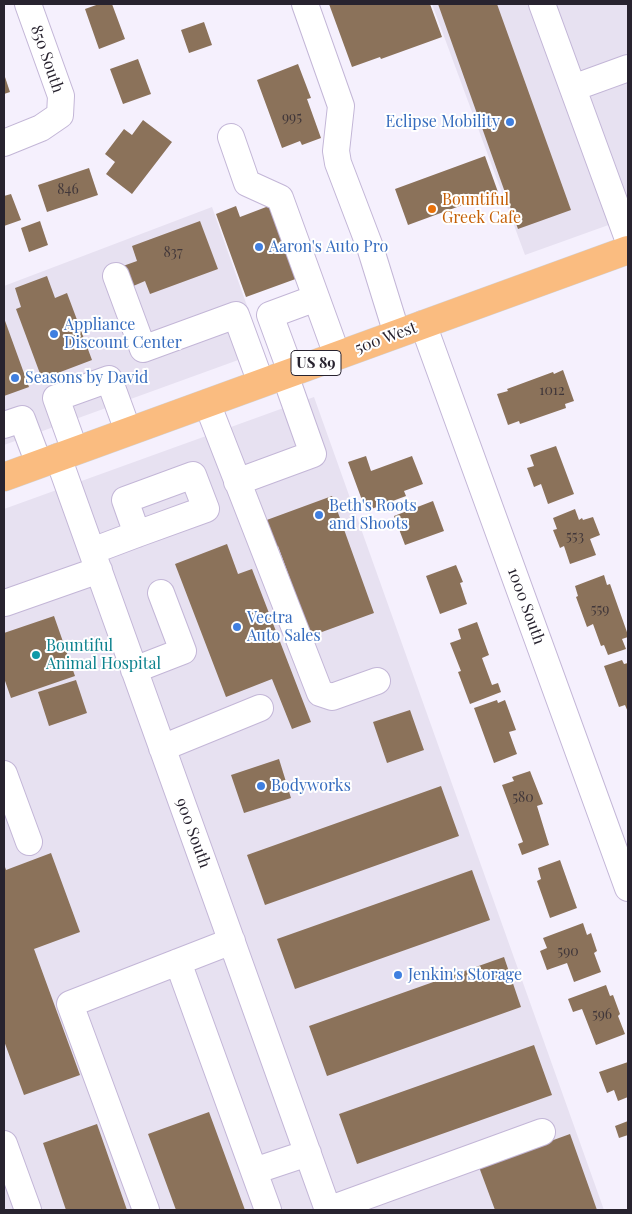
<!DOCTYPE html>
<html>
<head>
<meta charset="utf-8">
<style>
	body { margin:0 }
	#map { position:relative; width:632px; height:1214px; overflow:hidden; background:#f5f0fd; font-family:"Playfair Display",serif }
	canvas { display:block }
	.frame { position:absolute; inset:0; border:5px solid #28232f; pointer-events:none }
</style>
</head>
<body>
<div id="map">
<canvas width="632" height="1214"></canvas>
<div class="frame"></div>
</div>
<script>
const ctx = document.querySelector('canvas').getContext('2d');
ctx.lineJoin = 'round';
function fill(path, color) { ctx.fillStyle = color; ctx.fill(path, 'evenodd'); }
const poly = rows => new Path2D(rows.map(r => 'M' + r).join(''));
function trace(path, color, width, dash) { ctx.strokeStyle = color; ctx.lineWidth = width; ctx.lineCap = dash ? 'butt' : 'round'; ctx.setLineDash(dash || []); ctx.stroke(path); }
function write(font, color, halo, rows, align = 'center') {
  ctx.font = font + ' "Playfair Display",serif'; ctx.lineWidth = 4; ctx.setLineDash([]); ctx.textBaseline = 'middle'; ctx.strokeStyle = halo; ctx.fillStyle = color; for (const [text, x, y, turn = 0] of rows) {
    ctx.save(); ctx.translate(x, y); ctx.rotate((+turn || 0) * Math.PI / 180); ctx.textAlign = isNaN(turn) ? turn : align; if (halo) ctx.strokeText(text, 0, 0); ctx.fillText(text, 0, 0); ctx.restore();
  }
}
const built = poly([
	[432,4,628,4,628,218,525,255],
	[212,207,263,351,4,445,4,286],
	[314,397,604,1210,4,1210,4,509]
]);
const building = poly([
	[99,4,112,4,125,39,99,49,85,9],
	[329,4,430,4,442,37,381,59,380,57,352,67],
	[438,4,497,4,571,210,518,229],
	[204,22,212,45,189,53,181,30],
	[138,59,151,94,123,104,110,69],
	[298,64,311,98,307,99,321,138,302,145,300,141,282,148,257,80],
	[4,74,10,92,4,94],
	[143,120,172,142,132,194,106,174,115,162,105,154,124,129,132,135],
	[485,156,498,192,408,225,395,189],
	[89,168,98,195,47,212,38,185],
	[11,194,21,220,4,226,4,196],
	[274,204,301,277,246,297,216,214,236,206,240,217],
	[40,221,48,245,29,252,21,228],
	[200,221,218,269,150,294,145,281,131,287,123,266,137,261,132,246],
	[47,276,55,298,67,293,92,360,42,379,16,309,21,307,15,288],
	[4,318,29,387,4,396],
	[563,370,574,401,565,404,566,408,520,424,519,421,508,425,497,394,508,391,507,389,553,372,554,374],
	[556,446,574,494,548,504,541,484,534,487,527,468,534,466,530,455],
	[366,456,371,471,412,456,423,484,404,491,406,496,366,511,348,462],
	[332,496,374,613,311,636,278,546,274,548,264,521],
	[433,501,444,531,405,545,394,516],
	[575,509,579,520,582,518,583,520,593,517,600,535,590,539,596,555,570,564,564,546,560,548,553,530,557,529,553,518],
	[227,544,238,574,252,569,311,722,292,729,272,679,226,697,175,564],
	[456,565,463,582,460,583,467,604,440,614,426,576],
	[604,575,607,585,610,584,628,635,628,637,622,639,626,649,608,655,604,645,601,646,593,624,587,627,576,597,578,596,575,586],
	[54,616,75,676,11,698,4,678,4,633],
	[477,622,489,655,482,658,492,685,498,683,501,692,470,704,458,672,461,671,450,643,461,639,458,629],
	[622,660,624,664,628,663,628,712,625,705,619,707,604,666],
	[76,680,87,713,49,726,38,692],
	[497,700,498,703,505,700,516,730,509,732,517,754,494,763,474,708],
	[410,710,424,750,387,763,373,722],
	[279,759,291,798,244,813,231,775],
	[530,771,543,804,537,806,549,845,522,855,518,844,523,842,502,785,514,781,512,777],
	[441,786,459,836,265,905,247,855],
	[51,853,80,932,34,949,80,1075,24,1095,4,1041,4,864,6,870],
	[560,860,577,908,550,918,537,881,541,879,538,868],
	[472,870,490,920,295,989,277,939],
	[583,923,587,935,591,933,597,951,594,953,601,972,574,982,567,963,547,970,540,951,547,948,543,938],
	[504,957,521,1007,327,1076,309,1026],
	[606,985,610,996,613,995,620,1014,618,1016,625,1034,596,1045,582,1009,573,1012,568,999],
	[534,1045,552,1095,357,1164,339,1114],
	[628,1062,628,1097,618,1101,614,1090,607,1093,599,1072],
	[209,1112,245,1210,176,1210,148,1134],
	[628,1121,628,1135,619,1138,615,1126],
	[97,1124,127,1210,66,1210,43,1143],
	[570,1134,597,1210,495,1210,479,1167]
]);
const minor = poly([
	[305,4,341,106,336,151,338,163,370,247,397,334],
	[542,4,628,239],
	[573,88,628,68],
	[231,137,247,183,280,198,337,355],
	[4,143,41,128,60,115,61,96,28,4],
	[116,276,143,349,236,315,261,383],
	[423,324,628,888],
	[291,372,270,315,316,298],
	[207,403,320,693,332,697,377,681],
	[4,425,22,419,39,464],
	[75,451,56,398,109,379,128,431],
	[58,457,328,1210],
	[237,482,313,454,285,375],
	[92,551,137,534,206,509,193,475,125,500,137,534],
	[5,603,99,570],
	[134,670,183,651,161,593],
	[162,748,260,708],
	[4,774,29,842],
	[178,962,268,1210],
	[4,1144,28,1210],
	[254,1171,308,1153],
	[146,1210,70,1004,232,941],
	[328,1210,542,1132]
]);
const major = poly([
	[4,477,628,250]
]);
const markers = [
	[510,122,5,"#3f7fe0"],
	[432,209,5,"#e8710a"],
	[259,247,5,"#3f7fe0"],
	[54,334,5,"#3f7fe0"],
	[15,378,5,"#3f7fe0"],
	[319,515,5,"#3f7fe0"],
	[237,627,5,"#3f7fe0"],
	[36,655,5,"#0f9aa8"],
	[261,786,5,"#3f7fe0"],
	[398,975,5,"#3f7fe0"]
];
const numberNames = [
	["995",292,118],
	["846",68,190],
	["837",173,253],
	["1012",552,391],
	["553",575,537],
	["559",600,610],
	["580",523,798],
	["590",568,952],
	["596",602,1015]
];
const shields = [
	[316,363,50]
];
const shieldNames = [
	["US 89",316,363]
];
const streetNames = [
	["850 South",47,59,71],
	["500 West",386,338,-20],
	["1000 South",526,606,70],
	["900 South",193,833,70]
];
const shopNames = [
	["Eclipse Mobility",500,122,"right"],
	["Aaron's Auto Pro",269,247],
	["Appliance",64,325],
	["Discount Center",64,343],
	["Seasons by David",25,378],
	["Beth's Roots",329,506],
	["and Shoots",329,524],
	["Vectra",247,618],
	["Auto Sales",247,636],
	["Bodyworks",271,786],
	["Jenkin's Storage",408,975]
];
const foodNames = [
	["Bountiful",442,200],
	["Greek Cafe",442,218]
];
const cultureNames = [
	["Bountiful",46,646],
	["Animal Hospital",46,664]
];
fill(built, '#e7e1f1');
fill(building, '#8b725a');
trace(minor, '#c3b6d7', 28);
trace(major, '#d4d3d5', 29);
trace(minor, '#fff', 26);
trace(major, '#fabc80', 28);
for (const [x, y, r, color] of markers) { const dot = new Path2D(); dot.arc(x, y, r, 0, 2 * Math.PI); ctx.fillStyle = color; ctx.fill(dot); trace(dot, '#fff', 2); }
write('14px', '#41373a', null, numberNames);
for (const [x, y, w] of shields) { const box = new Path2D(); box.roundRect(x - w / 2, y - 12.5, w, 25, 4); ctx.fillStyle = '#fff'; ctx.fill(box); trace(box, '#28232f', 1); }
write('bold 15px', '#28232f', null, shieldNames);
write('16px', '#28232f', '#fff', streetNames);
write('16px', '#366cbe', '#fff', shopNames, 'left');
write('16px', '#c56008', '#fff', foodNames, 'left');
write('16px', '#0d838f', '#fff', cultureNames, 'left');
</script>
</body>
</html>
